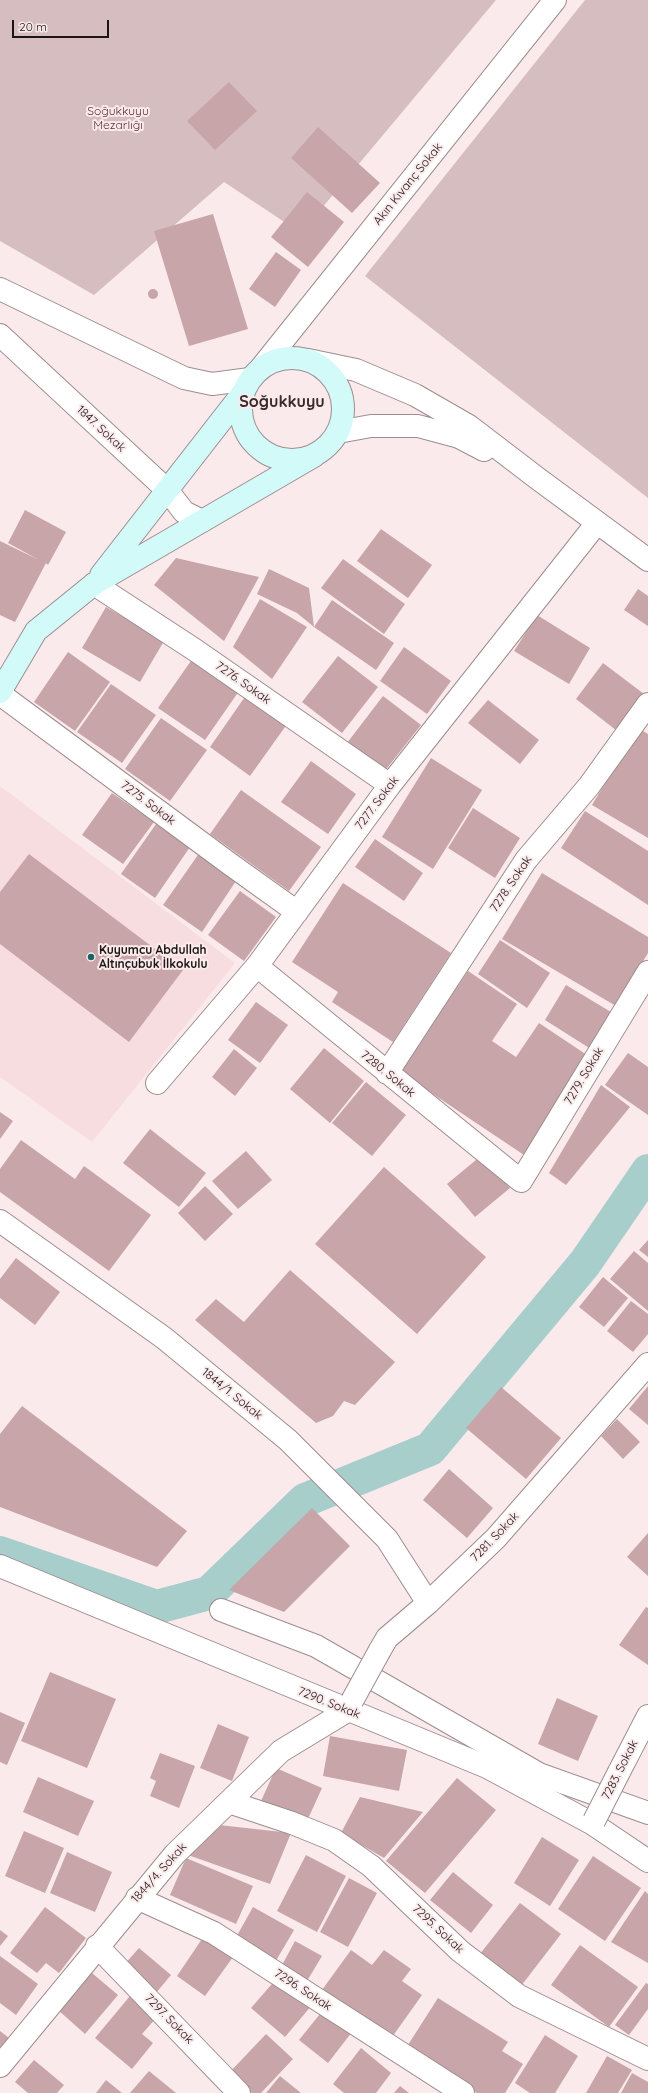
<!DOCTYPE html>
<html>
<head>
<meta charset="utf-8">
<style>
	body { margin:0 }
	#map { position:relative; width:648px; height:2093px; overflow:hidden; background:#fbeaeb; font-family:Quicksand,sans-serif }
	canvas { display:block }
	.scale { position:absolute; left:12px; top:20px; width:97px; height:18px; box-sizing:border-box; border:2px solid #1b1515; border-top:0; padding-left:5px; font-size:12px; line-height:14px; white-space:nowrap; color:#1b1515; -webkit-text-stroke:3px #fbeaeb; paint-order:stroke }
</style>
</head>
<body>
<div id="map">
<canvas width="648" height="2093"></canvas>
<div class="scale">20 m</div>
</div>
<script>
const ctx = document.querySelector('canvas').getContext('2d');
ctx.lineJoin = 'round';
function fill(path, color) { ctx.fillStyle = color; ctx.fill(path, 'evenodd'); }
const poly = rows => new Path2D(rows.map(r => 'M' + r).join(''));
function trace(path, color, width, dash) { ctx.strokeStyle = color; ctx.lineWidth = width; ctx.lineCap = dash ? 'butt' : 'round'; ctx.setLineDash(dash || []); ctx.stroke(path); }
function write(font, color, halo, rows, align = 'center') {
  ctx.font = font + ' Quicksand,sans-serif'; ctx.lineWidth = 4; ctx.setLineDash([]); ctx.textBaseline = 'middle'; ctx.strokeStyle = halo; ctx.fillStyle = color; for (const [text, x, y, turn = 0] of rows) {
    ctx.save(); ctx.translate(x, y); ctx.rotate((+turn || 0) * Math.PI / 180); ctx.textAlign = isNaN(turn) ? turn : align; if (halo) ctx.strokeText(text, 0, 0); ctx.fillText(text, 0, 0); ctx.restore();
  }
}
const built = poly([
	[0,786,235,963,92,1142,0,1077]
]);
const green = poly([
	[0,0,496,0,301,233,224,182,94,295,0,241],
	[585,0,648,0,648,498,365,276]
]);
const canal = poly([
	[0,1553,157,1607,209,1593,305,1500,430,1449,585,1263,648,1171]
]);
const building = poly([
	[229,82,257,111,215,150,187,121],
	[318,127,380,183,352,213,291,158],
	[307,192,344,222,308,267,271,237],
	[213,214,248,329,189,346,154,231],
	[276,252,301,270,275,307,249,289],
	'148 294a5 5 0 1 1 10 0a5 5 0 1 1-10 0Z',
	[25,510,66,532,48,565,46,563,15,622,0,615,0,541,39,560,8,543],
	[381,529,432,565,408,598,357,561],
	[176,558,259,577,224,641,154,585],
	[343,559,405,604,384,634,321,588],
	[269,569,309,588,314,627,332,600,394,643,376,670,314,627,297,613,257,594],
	[638,589,648,596,648,626,624,610],
	[260,599,307,627,272,679,233,647],
	[106,607,164,641,140,682,82,648],
	[537,615,590,648,569,684,514,651],
	[404,647,451,681,427,714,380,681],
	[68,652,110,682,75,731,34,702],
	[338,656,378,687,342,733,302,702],
	[193,658,239,691,205,740,158,708],
	[603,663,648,697,621,734,576,699],
	[111,684,156,715,122,763,77,732],
	[249,691,290,720,250,776,210,747],
	[383,696,421,725,384,772,347,743],
	[488,700,539,740,520,764,468,723],
	[161,718,207,750,170,801,125,769],
	[638,728,648,734,648,838,592,805],
	[431,758,482,790,433,869,382,837],
	[311,761,356,794,328,834,281,802],
	[241,790,321,847,289,891,210,834],
	[112,793,154,822,123,864,82,835],
	[473,808,520,838,495,878,448,848],
	[585,811,648,851,648,905,561,848],
	[156,824,190,847,155,898,121,874],
	[375,839,423,873,404,901,355,867],
	[200,852,238,878,202,932,163,905],
	[29,854,183,970,129,1042,0,944,0,892],
	[542,873,648,937,648,953,616,1006,502,939],
	[343,883,451,953,393,1042,332,1002,338,992,292,962],
	[240,891,276,917,244,961,208,935],
	[500,940,550,973,527,1008,478,974],
	[468,971,517,1004,492,1041,516,1057,539,1023,590,1057,524,1155,400,1072],
	[566,985,616,1015,594,1051,545,1020],
	[256,1002,288,1025,260,1063,228,1040],
	[324,1048,364,1081,330,1123,290,1089],
	[234,1049,257,1068,235,1096,212,1077],
	[628,1053,648,1067,648,1115,605,1085],
	[366,1082,406,1115,372,1156,332,1123],
	[601,1085,630,1107,566,1185,549,1173],
	[0,1112,13,1121,0,1139],
	[150,1129,206,1173,179,1207,123,1163],
	[21,1140,75,1179,84,1166,151,1215,109,1271,0,1192,0,1169],
	[246,1151,272,1180,238,1209,212,1181],
	[482,1155,510,1188,475,1217,447,1184],
	[384,1167,486,1257,417,1334,315,1244],
	[205,1186,233,1214,205,1241,178,1213],
	[648,1240,648,1257,639,1250],
	[634,1251,648,1263,648,1311,610,1279],
	[16,1258,60,1292,35,1325,0,1298,0,1279],
	[290,1270,395,1362,355,1405,344,1401,333,1416,316,1423,195,1320,216,1299,244,1322],
	[603,1277,628,1298,604,1327,579,1307],
	[631,1301,648,1314,648,1334,633,1352,607,1331],
	[648,1386,648,1425,629,1409],
	[501,1387,561,1438,526,1479,466,1428],
	[22,1406,187,1531,157,1567,0,1507,0,1434],
	[617,1419,640,1442,623,1459,601,1436],
	[449,1469,493,1508,467,1538,423,1500],
	[312,1508,350,1546,284,1612,229,1590],
	[648,1533,648,1576,627,1557],
	[646,1607,648,1608,648,1665,619,1645],
	[50,1672,116,1699,87,1768,21,1741],
	[557,1698,598,1716,578,1761,538,1744],
	[0,1712,25,1723,7,1765,0,1762],
	[218,1724,249,1737,232,1781,200,1768],
	[330,1736,407,1750,399,1791,323,1776],
	[160,1753,195,1766,179,1808,150,1796,156,1781,150,1778],
	[276,1768,322,1788,307,1821,261,1801],
	[38,1777,94,1801,78,1836,23,1812],
	[457,1778,496,1810,425,1893,386,1861],
	[360,1797,423,1812,384,1858,341,1833],
	[219,1825,291,1833,270,1884,188,1855],
	[24,1831,64,1848,45,1893,5,1876],
	[542,1837,579,1860,550,1906,514,1883],
	[67,1852,112,1872,95,1912,50,1893],
	[306,1855,346,1876,317,1932,277,1911],
	[593,1856,641,1888,605,1941,558,1909],
	[186,1858,253,1886,236,1924,170,1895],
	[453,1872,493,1905,471,1933,430,1900],
	[349,1878,377,1893,348,1947,320,1932],
	[645,1891,648,1894,648,1963,611,1942],
	[520,1903,561,1934,521,1986,480,1954],
	[45,1907,86,1938,59,1973,46,1963,37,1973,10,1953],
	[253,1907,294,1930,274,1964,234,1941],
	[0,1930,8,1936,0,1946],
	[204,1936,233,1957,205,1996,177,1976],
	[295,1941,322,1956,307,1981,281,1967],
	[580,1945,638,1987,609,2027,551,1985],
	[139,1948,171,1975,156,1993,124,1965],
	[351,1950,372,1965,384,1950,411,1969,402,1981,422,1995,390,2040,322,1990],
	[0,1956,38,1984,16,2015,0,2003],
	[92,1973,118,1995,85,2034,58,2010],
	[278,1977,312,2005,285,2037,251,2008],
	[646,1983,648,1984,648,2009,629,2035,615,2025],
	[130,1996,156,2018,142,2034,153,2043,132,2069,95,2038],
	[438,1998,508,2042,502,2051,523,2064,505,2093,477,2093,406,2048],
	[324,2009,352,2032,328,2063,299,2040],
	[0,2031,13,2041,0,2057],
	[266,2034,293,2059,261,2093,252,2093,230,2072],
	[545,2035,578,2056,555,2093,530,2093,515,2083],
	[361,2048,391,2073,376,2093,344,2093,333,2084],
	[607,2056,632,2070,618,2093,586,2093],
	[34,2060,64,2085,57,2093,28,2093,15,2082],
	[149,2071,176,2093,130,2093],
	[632,2073,648,2082,648,2093,621,2093],
	[280,2076,301,2093,266,2093],
	[106,2080,122,2093,96,2093],
	[400,2086,409,2093,394,2093]
]);
const minor = poly([
	[0,289,184,378,212,384,250,379],
	[0,335,167,490,184,512,202,521],
	[261,368,555,0],
	[94,584,195,650,390,785],
	[0,694,230,864,297,912],
	[257,966,521,1181,648,972],
	[387,1073,526,860,589,786,648,704],
	[157,1083,257,966,390,785,597,523],
	[0,1221,164,1338,288,1440,387,1539,428,1603],
	[221,1610,316,1646,539,1774,648,1813],
	[380,1650,387,1638,428,1603,496,1538,648,1364],
	[619,1772,648,1716],
	[229,1802,292,1823,334,1840,371,1866,460,1951,519,1996,648,2059],
	[137,1898,214,1933,463,2093],
	[97,1946,239,2093],
	[0,2066,175,1854,281,1751,347,1711,352,1701]
]);
const tertiary = poly([
	[308,360,356,370,415,395,469,426,537,478,648,560],
	[338,432,371,426,418,426,459,437,484,450],
	[0,1566,487,1767,593,1824,648,1861]
]);
const secondary = poly([
	'241 409a51 51 0 1 1 102 0a51 51 0 1 1-102 0Z',
	[101,575,242,394],
	[0,692,36,631,94,584,314,456]
]);
const minorBridge = poly([
	[352,1701,380,1650],
	[594,1821,619,1772]
]);
const markers = [
	[91,957,4,"#196664"]
];
const parkNames = [
	["Soğukkuyu",118,111],
	["Mezarlığı",118,125]
];
const streetNames = [
	["Akın Kıvanç Sokak",408,184,-51],
	["1847. Sokak",101,429,43],
	["7276. Sokak",243,683,35],
	["7275. Sokak",148,803,37],
	["7277. Sokak",377,803,-53],
	["7278. Sokak",511,884,-56],
	["7280. Sokak",388,1074,39],
	["7279. Sokak",584,1076,-59],
	["1844/1. Sokak",232,1394,39],
	["7281. Sokak",495,1537,-46],
	["7290. Sokak",329,1703,22],
	["7283. Sokak",620,1770,-63],
	["1844/4. Sokak",159,1873,-48],
	["7295. Sokak",438,1929,43],
	["7296. Sokak",303,1990,33],
	["7297. Sokak",169,2019,46]
];
const poiNames = [
	["Kuyumcu Abdullah",99,950],
	["Altınçubuk İlkokulu",99,964]
];
const districtNames = [
	["Soğukkuyu",282,402]
];
fill(built, '#f7dddf');
fill(green, '#d6bec0');
trace(canal, '#a8cecc', 34);
fill(building, '#c7a5a8');
trace(minor, '#9d8d8f', 24);
trace(tertiary, '#9d8d8f', 24);
trace(secondary, '#9d8d8f', 24);
trace(minor, '#fff', 22);
trace(tertiary, '#fff', 22);
trace(secondary, '#d2faf9', 22);
trace(minorBridge, '#9d8d8f', 24, []);
trace(minorBridge, '#fff', 22);
for (const [x, y, r, color] of markers) { const dot = new Path2D(); dot.arc(x, y, r, 0, 2 * Math.PI); ctx.fillStyle = color; ctx.fill(dot); trace(dot, '#fbeaeb', 1.5); }
write('12px', '#5e2e35', '#fbeaeb', parkNames);
write('12px', '#1b1515', '#fbeaeb', streetNames);
write('bold 12px', '#1b1515', '#fbeaeb', poiNames, 'left');
write('bold 16px', '#382b2c', '#fbeaeb', districtNames);
</script>
</body>
</html>
